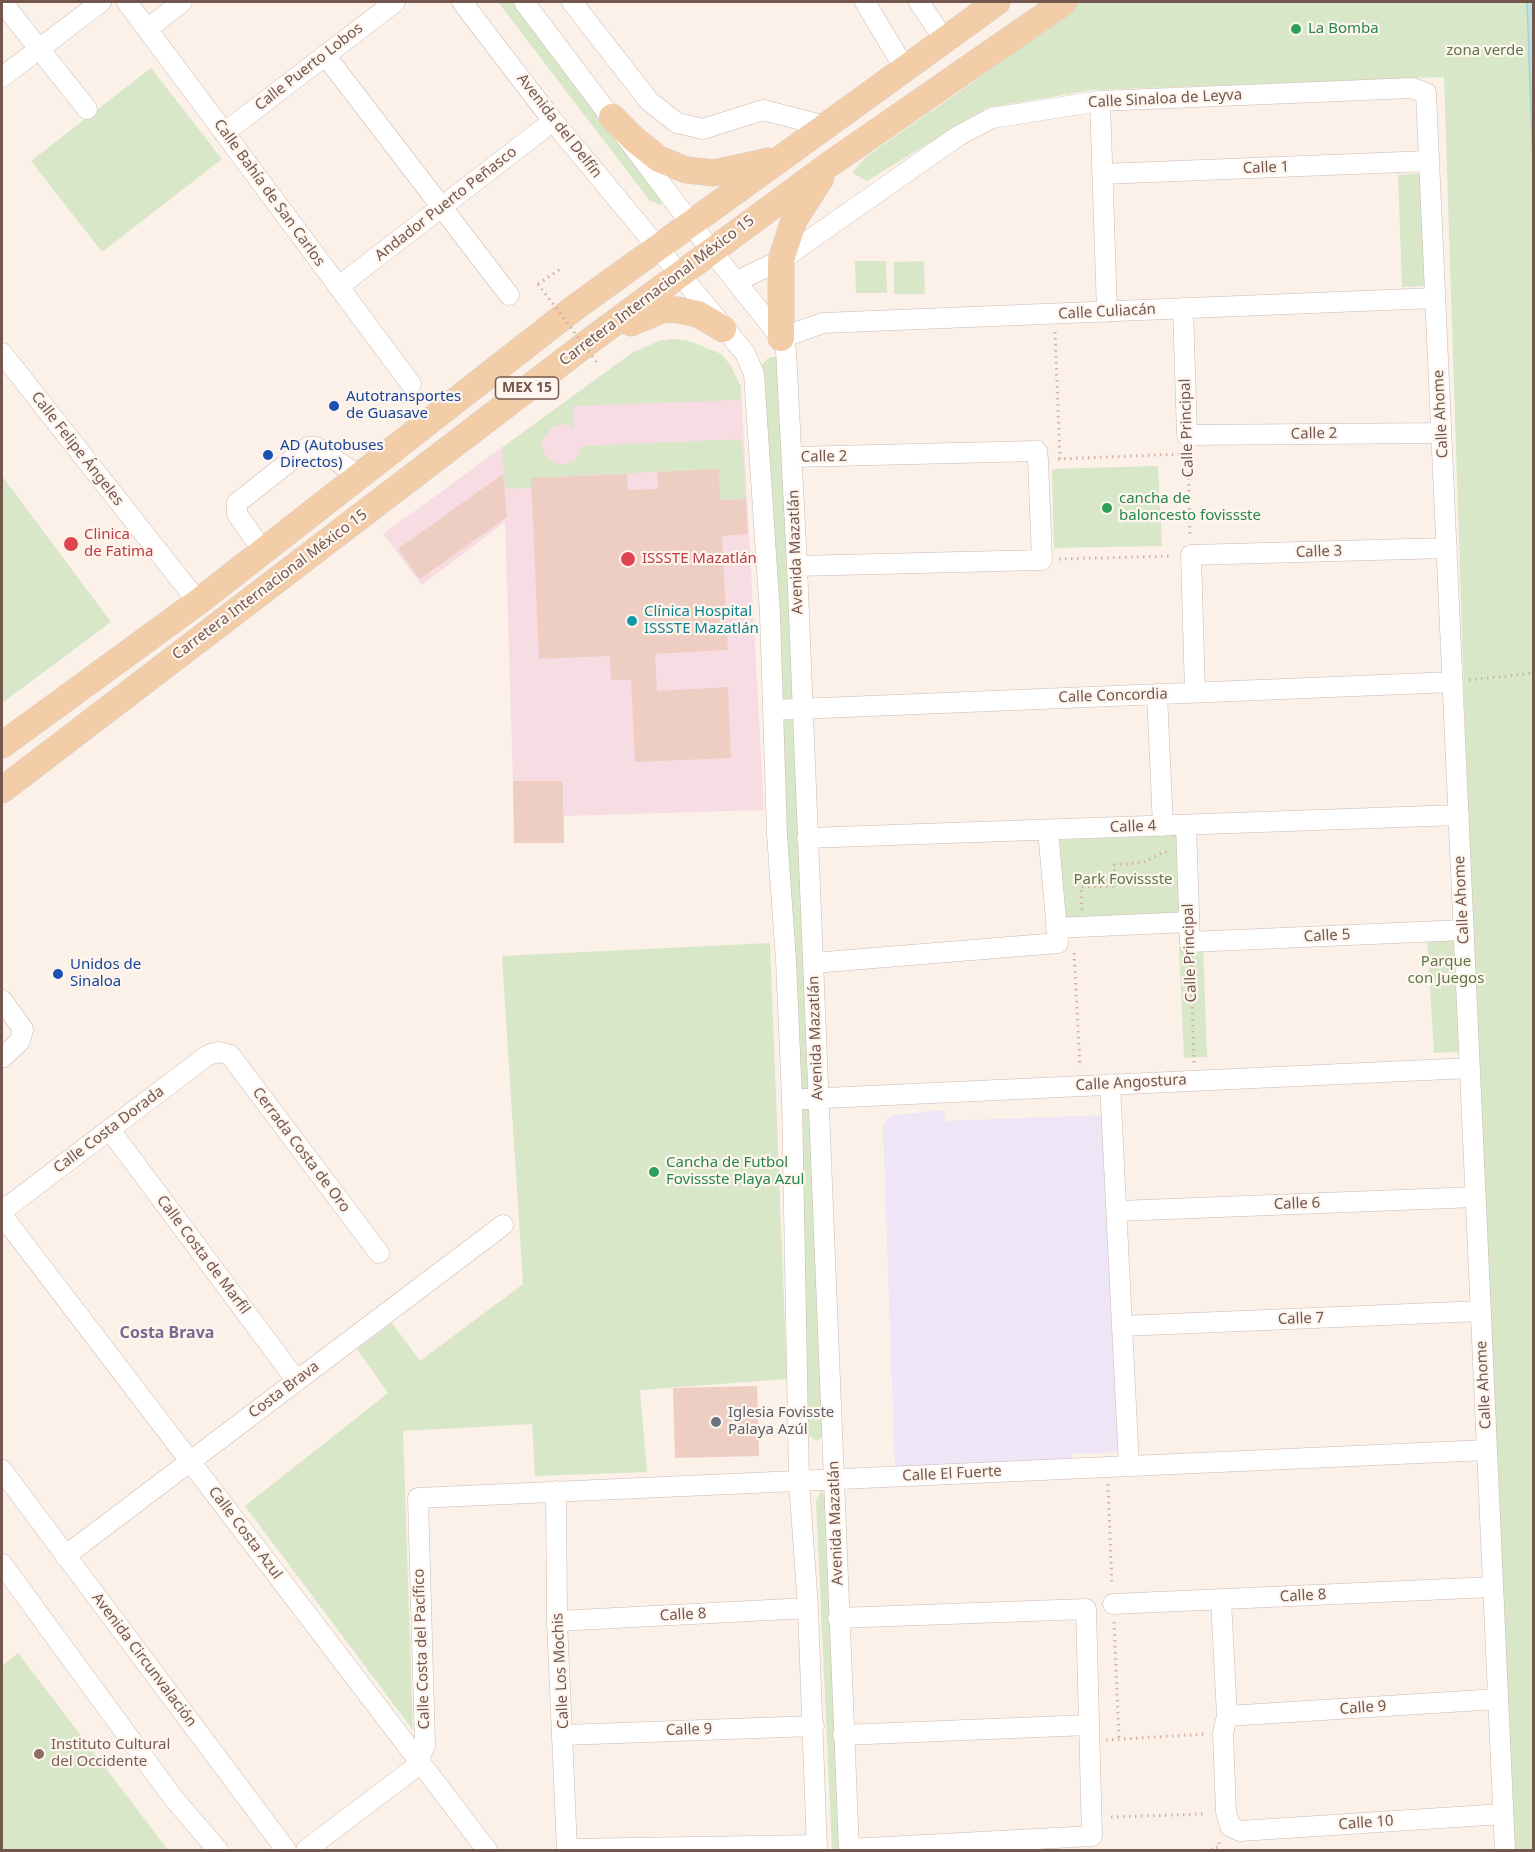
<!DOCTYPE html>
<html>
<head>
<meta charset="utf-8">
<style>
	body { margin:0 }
	#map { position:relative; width:1535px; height:1852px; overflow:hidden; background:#fbf1e8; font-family:"Noto Sans",sans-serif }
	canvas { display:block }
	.frame { position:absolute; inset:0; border:3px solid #73574e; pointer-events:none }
</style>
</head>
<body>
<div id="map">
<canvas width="1535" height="1852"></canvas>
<div class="frame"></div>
</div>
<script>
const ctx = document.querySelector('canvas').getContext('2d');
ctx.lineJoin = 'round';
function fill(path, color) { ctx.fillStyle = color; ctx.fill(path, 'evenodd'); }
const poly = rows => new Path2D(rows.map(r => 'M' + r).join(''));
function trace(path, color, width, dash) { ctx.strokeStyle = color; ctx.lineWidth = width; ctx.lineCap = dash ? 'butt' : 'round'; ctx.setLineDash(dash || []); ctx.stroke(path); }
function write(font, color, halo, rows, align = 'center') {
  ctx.font = font + ' "Noto Sans",sans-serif'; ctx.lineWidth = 4.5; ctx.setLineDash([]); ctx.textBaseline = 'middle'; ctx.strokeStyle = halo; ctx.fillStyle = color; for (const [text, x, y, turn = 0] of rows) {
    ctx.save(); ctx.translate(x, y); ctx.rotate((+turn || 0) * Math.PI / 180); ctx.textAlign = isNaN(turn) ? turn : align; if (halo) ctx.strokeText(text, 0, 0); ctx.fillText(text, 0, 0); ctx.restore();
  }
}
const education = poly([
	[944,1110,945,1121,1107,1115,1122,1452,1072,1454,1071,1462,895,1472,883,1127,887,1119,896,1115]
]);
const medical = poly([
	[674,339,689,341,721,354,731,366,741,387,764,810,564,816,563,781,513,781,505,522,422,585,383,534,632,353,659,341]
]);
const green = poly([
	[498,2,516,2,661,196,661,205,650,201],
	[1079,2,1533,2,1533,1850,1512,1850,1493,1587,1444,77,1092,90,986,108,867,181,852,173,867,156,969,85],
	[151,68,222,159,102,252,31,161],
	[1425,173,1431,286,1402,287,1398,175],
	[855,261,886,261,887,293,856,293],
	[924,261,925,294,894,294,894,262],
	[674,339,689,341,721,354,731,366,741,387,740,400,573,406,574,429,563,424,552,427,542,440,543,452,553,462,563,465,576,460,582,446,742,439,746,499,720,500,718,469,532,478,532,488,505,489,502,448,632,353,659,341],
	[779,356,827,1433,817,1441,806,1434,758,369,768,358],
	[1158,466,1162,546,1054,548,1052,469],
	[2,476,111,622,2,703],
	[1185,835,1191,920,1060,925,1055,840],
	[1462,937,1468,1051,1434,1053,1427,938],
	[770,943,787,1379,640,1390,647,1472,535,1476,532,1424,403,1431,413,1730,245,1506,388,1393,357,1349,392,1323,420,1361,523,1284,502,956],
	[1203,946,1207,1057,1184,1058,1179,947],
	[822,1490,826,1500,843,1850,832,1850,816,1501],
	[18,1653,168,1850,2,1850,2,1666]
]);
const water = poly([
	[1527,2,1534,2,1533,165,1527,2]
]);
const building = poly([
	[719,469,720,500,746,499,748,534,722,536,728,650,655,654,657,691,728,687,731,758,635,762,631,680,611,680,610,656,539,659,531,478,627,474,628,490,658,489,657,472],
	[503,474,507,517,420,579,398,549],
	[513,781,563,781,564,843,514,843],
	[757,1386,759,1456,675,1458,673,1388]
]);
const path = poly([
	[538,284,562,268],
	[1055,332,1060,459],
	[1188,454,1190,538],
	[1058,459,1183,454],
	[1059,559,1172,556],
	[1469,680,1534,673],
	[1082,910,1081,887,1115,886,1114,865,1144,862,1164,852,1170,852],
	[1074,953,1080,1067],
	[1191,959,1194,1063],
	[1108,1484,1112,1585],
	[1114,1622,1119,1739],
	[1106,1740,1205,1734],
	[1111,1817,1206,1814],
	[1212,1850,1212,1848,1219,1847,1219,1842]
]);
const minor = poly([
	[2,2,87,109],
	[127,2,411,384],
	[462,2,553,121,745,353,754,374,770,614,777,834,786,960,792,1099,799,1481,808,1608,817,1850],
	[524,2,711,250,781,338,786,350,797,566,849,1850],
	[572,2,649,101,677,123,703,129,763,110,825,126],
	[865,2,905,69],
	[919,2,945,41],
	[147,29,182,2],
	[325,55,509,295],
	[2,77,101,2],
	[1100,101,1107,312],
	[224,133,395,2],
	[1102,174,1429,161],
	[737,281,781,260,958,136,992,118,1100,101,1412,88,1426,93,1505,1850],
	[338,287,553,121],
	[1183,308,1187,435,1441,433],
	[781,338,823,323,1435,298],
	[2,353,198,602],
	[792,457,1037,451,1038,460,1042,560,797,566],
	[263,551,237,514,237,503,308,447,316,447,359,476],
	[1195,692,1191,555,1447,548],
	[1157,694,1163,826],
	[773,710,1453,682],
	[1186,825,1190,942,1464,930],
	[807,838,1459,815],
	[1056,928,1189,922],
	[813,963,1058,943,1048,830],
	[2,1000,23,1029,20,1041,2,1058],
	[1110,1084,1129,1466],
	[804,1099,1470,1068],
	[110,1130,297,1381],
	[2,1211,208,1055,219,1052,230,1055,379,1253],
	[1118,1211,1476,1197],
	[2,1215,487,1850],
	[1122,1326,1481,1311],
	[2,1470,286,1850],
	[556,1491,557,1621,567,1850],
	[65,1556,503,1225],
	[2,1564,174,1799,218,1850],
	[1221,1600,1227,1716,1223,1733,1226,1812,1230,1826,1240,1831,1503,1814],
	[1113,1604,1493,1587],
	[838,1618,1086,1609,1092,1836,849,1849],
	[557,1621,808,1608],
	[1227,1716,1498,1699],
	[564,1735,814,1726],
	[843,1735,1089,1725],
	[567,1849,817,1845],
	[306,1850,421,1763,420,1756,425,1745,418,1498,1487,1450]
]);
const major = poly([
	[612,117,635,140,659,159,686,170,714,173,769,161],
	[631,323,664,309,678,310,698,314,723,329],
	[781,338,781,260,794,220,821,178],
	[2,745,198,602,573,309,997,2],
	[2,790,595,337,830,164,1064,2]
]);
const pathBridge = poly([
	[538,284,598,364]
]);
const markers = [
	[1296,29,6,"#2e9e5b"],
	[334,406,6,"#1a4fb4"],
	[268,455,6,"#1a4fb4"],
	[1107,508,6,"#2e9e5b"],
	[71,544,8,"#e0444e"],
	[628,559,8,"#e0444e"],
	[632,621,6,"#0f9aa8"],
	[58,974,6,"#1a4fb4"],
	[654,1172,6,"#2e9e5b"],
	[716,1422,6,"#6b7280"],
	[39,1754,6,"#8d6e63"]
];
const shields = [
	[527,388,63]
];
const shieldNames = [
	["MEX 15",527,388]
];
const leisureNames = [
	["La Bomba",1308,29],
	["cancha de",1119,499],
	["baloncesto fovissste",1119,516],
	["Cancha de Futbol",666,1163],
	["Fovissste Playa Azul",666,1180]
];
const parkNames = [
	["zona verde",1485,51],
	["Park Fovissste",1123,880],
	["Parque",1446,962],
	["con Juegos",1446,979]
];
const streetNames = [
	["Calle Puerto Lobos",309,67,-38],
	["Calle Sinaloa de Leyva",1165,99,-3],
	["Avenida del Delfín",559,126,52],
	["Calle 1",1266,168,-2],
	["Calle Bahía de San Carlos",269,193,54],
	["Andador Puerto Peñasco",446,204,-38],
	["Carretera Internacional México 15",657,291,-37],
	["Calle Culiacán",1107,312,-3],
	["Calle Ahome",1441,414,-93],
	["Calle Principal",1187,428,-92],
	["Calle 2",1314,434,-1],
	["Calle Felipe Ángeles",77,449,52],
	["Calle 2",824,457,-1],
	["Avenida Mazatlán",796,552,-92],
	["Calle 3",1319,552,-2],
	["Carretera Internacional México 15",270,585,-37],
	["Calle Concordia",1113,696,-2],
	["Calle 4",1133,827,-2],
	["Calle Ahome",1462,900,-93],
	["Calle 5",1327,936,-3],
	["Calle Principal",1190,953,-92],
	["Avenida Mazatlán",816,1038,-92],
	["Calle Angostura",1131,1083,-3],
	["Calle Costa Dorada",109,1130,-37],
	["Cerrada Costa de Oro",301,1150,53],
	["Calle 6",1297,1204,-2],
	["Calle Costa de Marfil",203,1255,53],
	["Calle 7",1301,1319,-2],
	["Calle Ahome",1484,1385,-93],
	["Costa Brava",284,1390,-37],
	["Calle El Fuerte",952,1474,-3],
	["Avenida Mazatlán",836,1523,-92],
	["Calle Costa Azul",245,1533,53],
	["Calle 8",1303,1596,-3],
	["Calle 8",683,1615,-3],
	["Calle Costa del Pacífico",422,1649,-92],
	["Avenida Circunvalación",144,1660,53],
	["Calle Los Mochis",561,1671,-93],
	["Calle 9",1363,1708,-4],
	["Calle 9",689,1730,-2],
	["Calle 10",1366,1823,-4]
];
const transitNames = [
	["Autotransportes",346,397],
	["de Guasave",346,414],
	["AD (Autobuses",280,446],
	["Directos)",280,463],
	["Unidos de",70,965],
	["Sinaloa",70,982]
];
const healthNames = [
	["Clinica",84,535],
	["de Fatima",84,552],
	["ISSSTE Mazatlán",642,559]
];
const cultureNames = [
	["Clínica Hospital",644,612],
	["ISSSTE Mazatlán",644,629]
];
const worshipNames = [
	["Iglesia Fovisste",728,1413],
	["Palaya Azúl",728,1430]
];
const educationNames = [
	["Instituto Cultural",51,1745],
	["del Occidente",51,1762]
];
const neighbourhoodNames = [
	["Costa Brava",167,1333]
];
fill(education, '#eee5f7');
fill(medical, '#f8dce3');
fill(green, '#d8e7c8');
fill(water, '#bee2e3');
trace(water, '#a5d2d4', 1.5);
fill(building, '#eecec2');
trace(minor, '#ccb9af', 21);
trace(major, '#d8d0cd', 27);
trace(path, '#d3b1a5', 3, [1.5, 4.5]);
trace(minor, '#fff', 20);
trace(major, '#f3cda7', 26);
trace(pathBridge, '#d3b1a5', 3, [1.5, 4.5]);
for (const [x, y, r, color] of markers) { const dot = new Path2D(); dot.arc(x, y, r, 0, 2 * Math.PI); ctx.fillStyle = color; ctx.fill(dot); trace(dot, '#fef6ee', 2); }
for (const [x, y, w] of shields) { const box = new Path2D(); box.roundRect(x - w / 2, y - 11, w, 22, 4.5); ctx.fillStyle = '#fef6ee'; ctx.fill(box); trace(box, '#73574e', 1.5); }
write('bold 14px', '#73574e', null, shieldNames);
write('15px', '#27864d', '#fef6ee', leisureNames, 'left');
write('15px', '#5c7847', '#fef6ee', parkNames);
write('15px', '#73574e', '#fef6ee', streetNames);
write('15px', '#164399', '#fef6ee', transitNames, 'left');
write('15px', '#be3a42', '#fef6ee', healthNames, 'left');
write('15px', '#0d838f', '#fef6ee', cultureNames, 'left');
write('15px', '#5b616d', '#fef6ee', worshipNames, 'left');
write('15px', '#785e54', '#fef6ee', educationNames, 'left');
write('bold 16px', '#7c668e', '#fef6ee', neighbourhoodNames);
</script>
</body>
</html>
